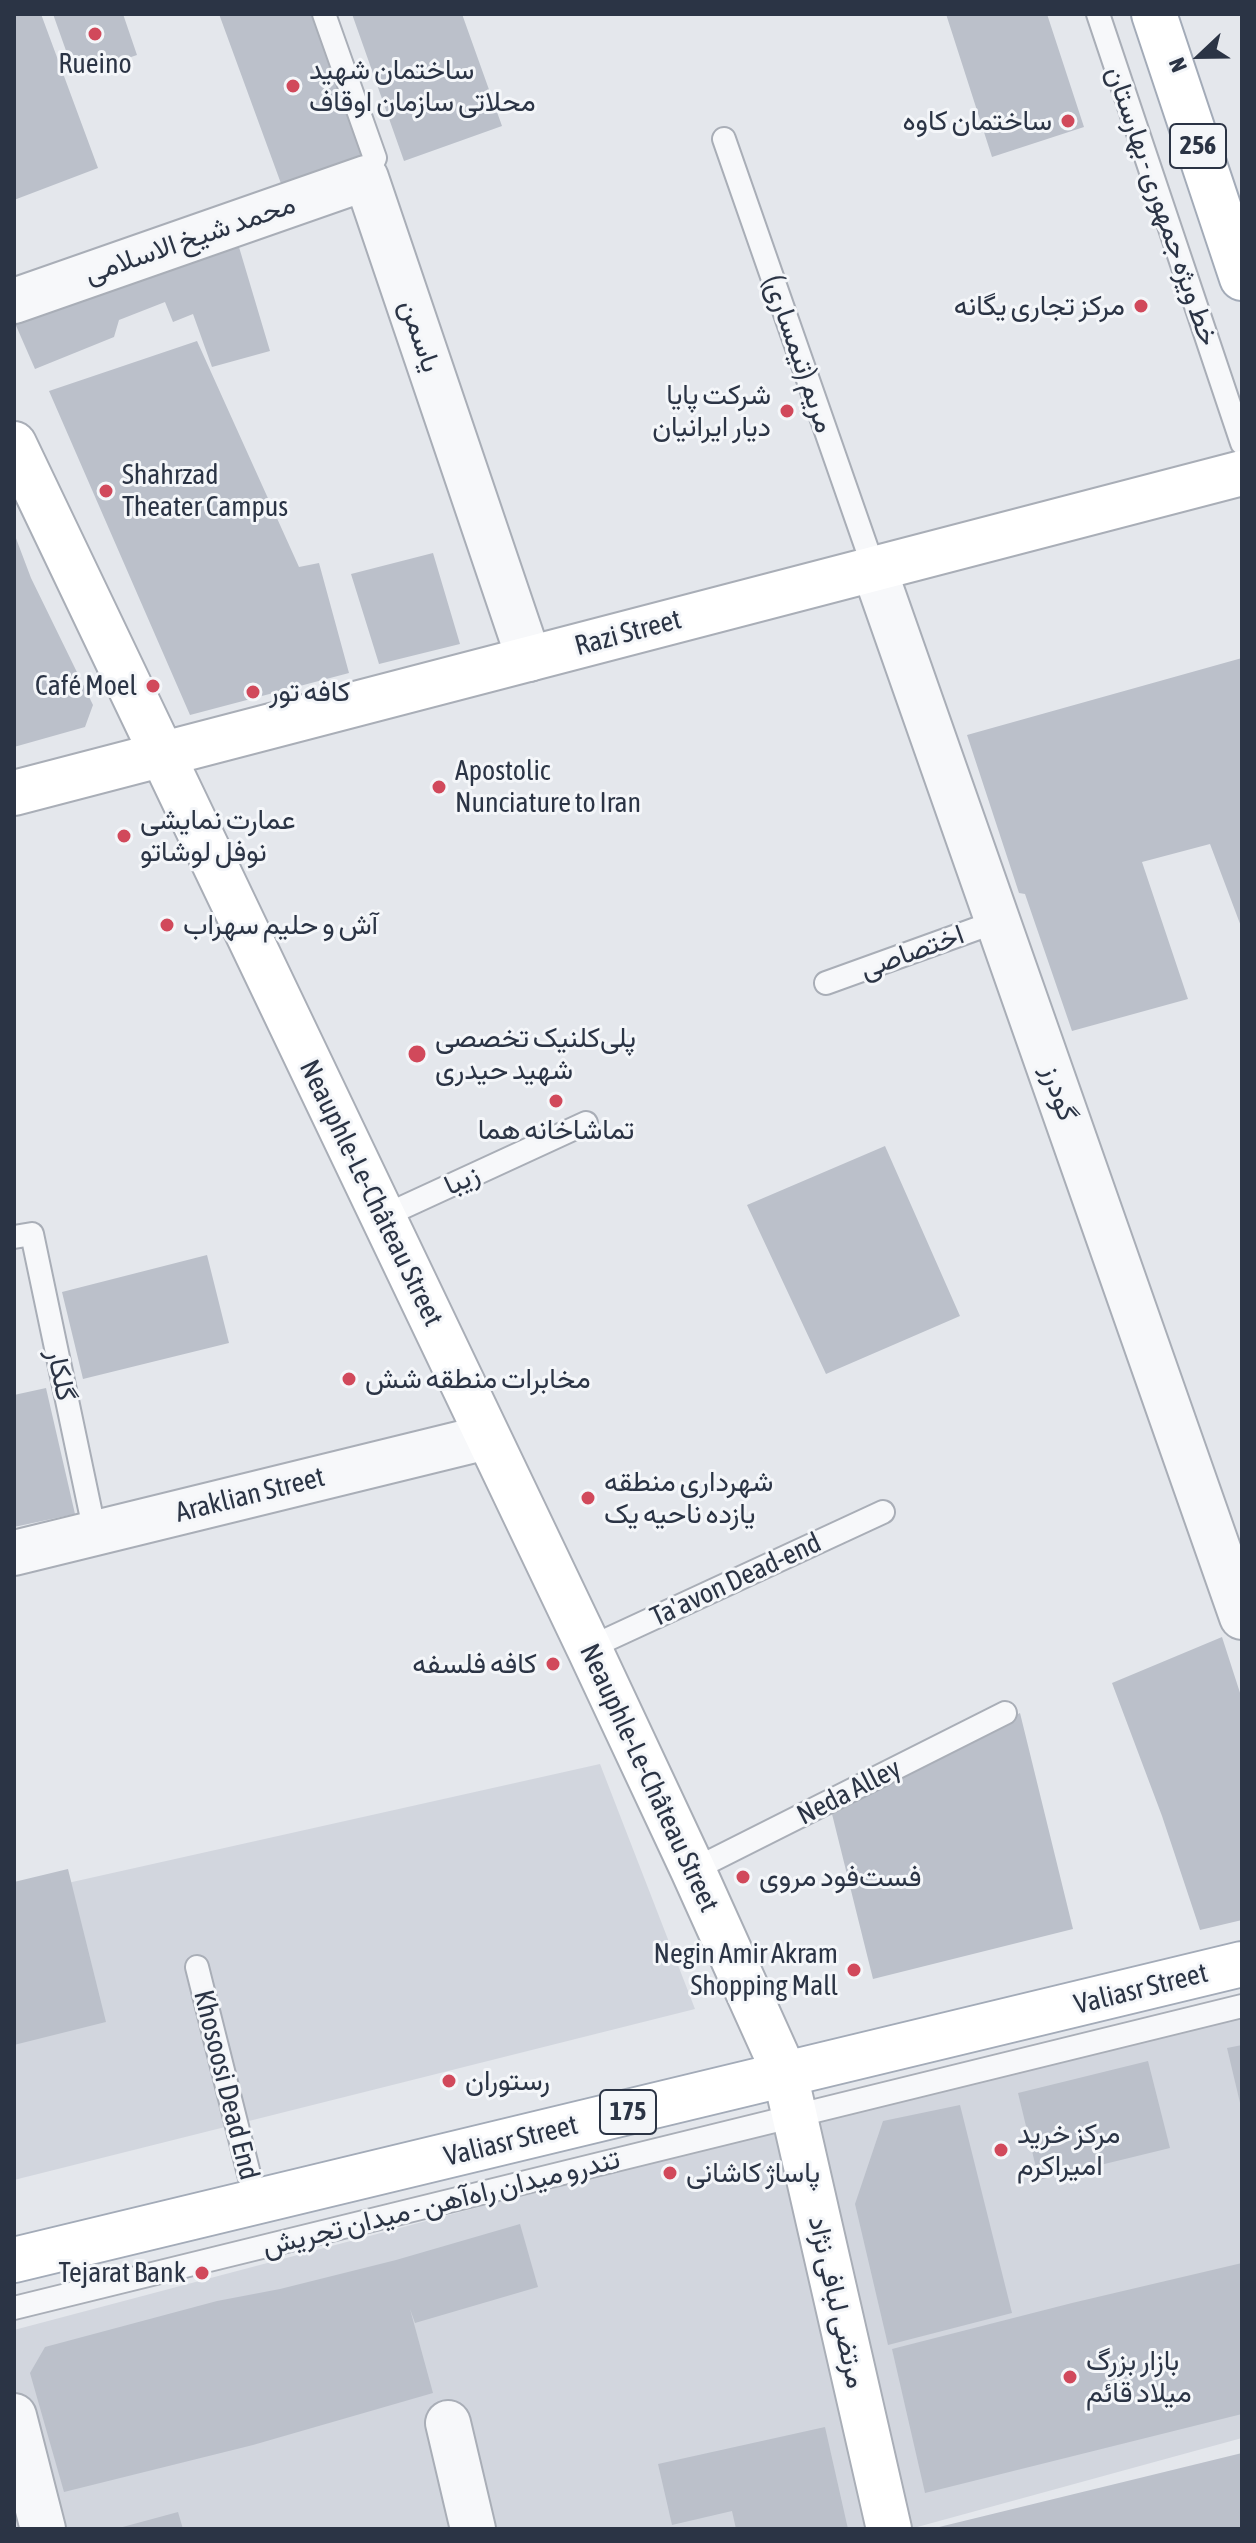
<!DOCTYPE html>
<html>
<head>
<meta charset="utf-8">
<style>
	body { margin:0 }
	#map { position:relative; width:1256px; height:2543px; overflow:hidden; background:#e4e7ec; font-family:"Asap Condensed",sans-serif }
	canvas { display:block }
	.frame { position:absolute; inset:0; border:16px solid #2b3445; pointer-events:none }
	.north { position:absolute; left:1160px; top:16px; width:80px; height:80px; -webkit-text-stroke:6px #f4f6f9; paint-order:stroke; rotate:248deg; font-size:22px; font-weight:700; line-height:32px; text-align:center; color:#2b3445 }
	.north::after { content:''; display:block; margin:auto; width:28px; height:36px; background:#2b3445; clip-path:polygon(50% 0,100% 100%,50% 72%,0 100%) }
</style>
</head>
<body>
<div id="map">
<canvas width="1256" height="2543"></canvas>
<div class="frame"></div>
<div class="north">N</div>
</div>
<script>
const ctx = document.querySelector('canvas').getContext('2d');
ctx.lineJoin = 'round';
function fill(path, color) { ctx.fillStyle = color; ctx.fill(path, 'evenodd'); }
const poly = rows => new Path2D(rows.map(r => 'M' + r).join(''));
function trace(path, color, width, dash) { ctx.strokeStyle = color; ctx.lineWidth = width; ctx.lineCap = dash ? 'butt' : 'round'; ctx.setLineDash(dash || []); ctx.stroke(path); }
function write(font, color, halo, rows, align = 'center') {
  ctx.font = font + ' "Asap Condensed",Vazirmatn,sans-serif'; ctx.lineWidth = 6; ctx.setLineDash([]); ctx.textBaseline = 'middle'; ctx.strokeStyle = halo; ctx.fillStyle = color; for (const [text, x, y, turn = 0] of rows) {
    ctx.save(); ctx.translate(x, y); ctx.rotate((+turn || 0) * Math.PI / 180); ctx.textAlign = isNaN(turn) ? turn : align; if (halo) ctx.strokeText(text, 0, 0); ctx.fillText(text, 0, 0); ctx.restore();
  }
}
const built = poly([
	[600,1764,695,2009,14,2180,14,1895],
	[1242,2018,1242,2438,910,2529,14,2529,14,2330,929,2088]
]);
const building = poly([
	[14,14,41,14,98,168,14,200],
	[53,14,123,14,137,55,75,76],
	[219,14,314,14,367,158,283,189],
	[352,14,462,14,502,126,404,161],
	[946,14,1047,14,1084,127,992,157],
	[236,237,270,351,212,367,193,314,173,322,165,302,119,320,114,337,35,369,14,321],
	[197,341,299,567,319,563,349,673,190,715,49,391],
	[14,533,31,578,93,705,85,727,14,747],
	[433,553,460,644,379,664,351,574],
	[1242,658,1242,929,1210,844,1142,862,1188,999,1072,1031,1025,894,1019,893,967,735],
	[885,1146,960,1316,826,1374,747,1205],
	[207,1255,229,1343,83,1379,62,1292],
	[46,1388,75,1514,14,1527,14,1395],
	[1222,1637,1242,1699,1242,1920,1200,1930,1162,1816,1112,1683],
	[1020,1713,1073,1929,873,1979,831,1810],
	[68,1869,106,2022,14,2045,14,1882],
	[1242,2045,1242,2107,1241,2107,1227,2048],
	[1148,2061,1170,2148,1039,2180,1018,2093],
	[960,2105,1012,2313,888,2345,855,2204,883,2121],
	[520,2224,538,2287,415,2323,410,2309,433,2393,253,2445,64,2492,30,2373,45,2347,217,2301,280,2289,396,2260],
	[1242,2263,1242,2414,925,2493,892,2349,1072,2303],
	[825,2427,848,2529,736,2529,732,2511,672,2525,658,2464],
	[1242,2453,1242,2529,936,2529,935,2528],
	[178,2512,183,2529,119,2529,119,2528]
]);
const lane = poly([
	[324,14,375,158,366,178],
	[1098,14,1242,443],
	[724,139,874,569],
	[826,983,998,921],
	[382,1217,586,1123],
	[14,1237,32,1234,95,1533],
	[589,1648,883,1512],
	[693,1870,1005,1713],
	[197,1967,256,2202],
	[14,2308,1242,2006]
]);
const street = poly([
	[14,301,366,178,529,659],
	[874,569,1242,1617],
	[14,1553,487,1437],
	[14,2416,43,2529],
	[448,2423,473,2529]
]);
const secondary = poly([
	[14,444,589,1648,693,1870,785,2074,889,2529],
	[14,793,1242,473]
]);
const primary = poly([
	[1154,14,1242,278],
	[14,2260,1242,1964]
]);
const markers = [
	[95,34,8,"#d1495b"],
	[293,86,8,"#d1495b"],
	[1068,121,8,"#d1495b"],
	[1141,306,8,"#d1495b"],
	[787,411,8,"#d1495b"],
	[106,491,8,"#d1495b"],
	[153,686,8,"#d1495b"],
	[253,692,8,"#d1495b"],
	[439,787,8,"#d1495b"],
	[124,836,8,"#d1495b"],
	[167,925,8,"#d1495b"],
	[417,1054,10,"#d1495b"],
	[556,1101,8,"#d1495b"],
	[349,1379,8,"#d1495b"],
	[588,1498,8,"#d1495b"],
	[553,1664,8,"#d1495b"],
	[743,1877,8,"#d1495b"],
	[854,1970,8,"#d1495b"],
	[449,2081,8,"#d1495b"],
	[1001,2150,8,"#d1495b"],
	[670,2173,8,"#d1495b"],
	[202,2273,8,"#d1495b"],
	[1070,2377,8,"#d1495b"]
];
const shields = [
	[1198,146,56],
	[628,2112,56]
];
const shieldNames = [
	["256",1198,146],
	["175",628,2112]
];
const poiNames = [
	["Rueino",95,64,"center"],
	["ساختمان شهید",309,70],
	["محلاتی سازمان اوقاف",309,102],
	["ساختمان کاوه",1052,121,"right"],
	["مرکز تجاری یگانه",1125,306,"right"],
	["شرکت پایا",771,395,"right"],
	["دیار ایرانیان",771,427,"right"],
	["Shahrzad",122,475],
	["Theater Campus",122,507],
	["Café Moel",137,686,"right"],
	["کافه تور",269,692],
	["Apostolic",455,771],
	["Nunciature to Iran",455,803],
	["عمارت نمایشی",140,820],
	["نوفل لوشاتو",140,852],
	["آش و حلیم سهراب",183,925],
	["پلی‌کلنیک تخصصی",435,1038],
	["شهید حیدری",435,1070],
	["تماشاخانه هما",556,1130,"center"],
	["مخابرات منطقه شش",365,1379],
	["شهرداری منطقه",604,1482],
	["یازده ناحیه یک",604,1514],
	["کافه فلسفه",537,1664,"right"],
	["فست‌فود مروی",759,1877],
	["Negin Amir Akram",838,1954,"right"],
	["Shopping Mall",838,1986,"right"],
	["رستوران",465,2081],
	["مرکز خرید",1017,2134],
	["امیراکرم",1017,2166],
	["پاساژ کاشانی",686,2173],
	["Tejarat Bank",186,2273,"right"],
	["بازار بزرگ",1086,2361],
	["میلاد قائم",1086,2393]
];
const streetNames = [
	["خط ویژه جمهوری - بهارستان",1162,206,71],
	["محمد شیخ الاسلامی",190,239,-19],
	["یاسمن",420,336,71],
	["مریم (تیمساری)",799,354,71],
	["Razi Street",628,633,-15],
	["اختصاصی",912,952,-20],
	["گودرز",1059,1093,71],
	["زیبا",462,1180,-25],
	["Neauphle-Le-Château Street",371,1193,64],
	["گلکار",61,1375,78],
	["Araklian Street",250,1495,-14],
	["Ta'avon Dead-end",736,1580,-25],
	["Neauphle-Le-Château Street",649,1778,65],
	["Neda Alley",849,1792,-27],
	["Valiasr Street",1141,1989,-14],
	["Khosoosi Dead End",226,2085,76],
	["Valiasr Street",511,2141,-14],
	["تندرو میدان راه‌آهن - میدان تجریش",441,2203,-14],
	["مرتضی لبافی نژاد",837,2302,77]
];
fill(built, '#d2d6de');
fill(building, '#bbc0ca');
trace(lane, '#a9aeb7', 26);
trace(street, '#a9aeb7', 48);
trace(secondary, '#a9aeb7', 48);
trace(primary, '#a3abb8', 48);
trace(lane, '#f7f8fa', 22);
trace(street, '#f7f8fa', 44);
trace(secondary, '#fff', 44);
trace(primary, '#fff', 44);
for (const [x, y, r, color] of markers) { const dot = new Path2D(); dot.arc(x, y, r, 0, 2 * Math.PI); ctx.fillStyle = color; ctx.fill(dot); trace(dot, '#f4f6f9', 3); }
for (const [x, y, w] of shields) { const box = new Path2D(); box.roundRect(x - w / 2, y - 22, w, 44, 6); ctx.fillStyle = '#f4f6f9'; ctx.fill(box); trace(box, '#2b3445', 2); }
write('bold 26px', '#2b3445', null, shieldNames);
write('28px', '#2b3445', '#f4f6f9', poiNames, 'left');
write('28px', '#2b3445', '#f4f6f9', streetNames);
</script>
</body>
</html>
